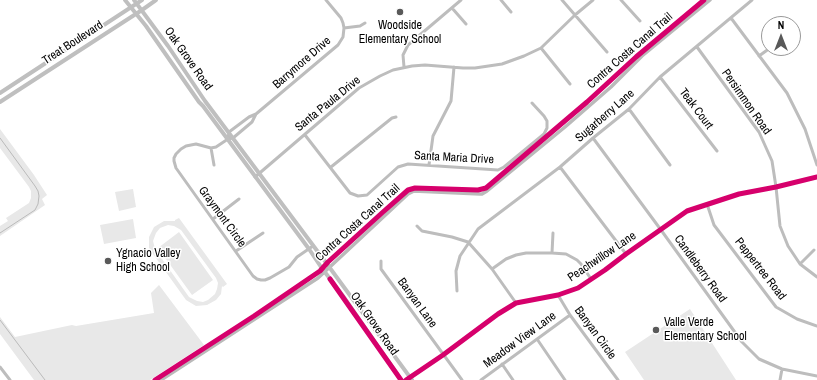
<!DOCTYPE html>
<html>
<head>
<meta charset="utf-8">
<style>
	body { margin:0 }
	#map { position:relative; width:817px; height:380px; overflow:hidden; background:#fff; font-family:"Archivo Narrow",sans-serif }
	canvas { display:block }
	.north { position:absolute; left:761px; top:16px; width:40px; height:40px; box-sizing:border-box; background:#fff; border:1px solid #999; border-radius:50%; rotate:0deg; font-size:11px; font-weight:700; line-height:16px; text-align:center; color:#000 }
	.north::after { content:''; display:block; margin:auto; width:14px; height:18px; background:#595959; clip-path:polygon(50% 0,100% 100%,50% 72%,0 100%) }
</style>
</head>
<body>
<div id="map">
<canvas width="817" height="380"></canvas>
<div class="north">N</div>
</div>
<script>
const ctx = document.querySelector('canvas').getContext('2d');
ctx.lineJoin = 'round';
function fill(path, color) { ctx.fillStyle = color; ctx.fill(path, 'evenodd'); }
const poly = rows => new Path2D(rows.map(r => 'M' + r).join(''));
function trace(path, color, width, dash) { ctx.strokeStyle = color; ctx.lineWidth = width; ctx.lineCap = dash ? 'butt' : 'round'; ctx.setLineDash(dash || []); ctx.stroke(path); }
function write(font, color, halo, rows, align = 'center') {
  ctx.font = font + ' "Archivo Narrow",sans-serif'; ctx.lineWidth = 3; ctx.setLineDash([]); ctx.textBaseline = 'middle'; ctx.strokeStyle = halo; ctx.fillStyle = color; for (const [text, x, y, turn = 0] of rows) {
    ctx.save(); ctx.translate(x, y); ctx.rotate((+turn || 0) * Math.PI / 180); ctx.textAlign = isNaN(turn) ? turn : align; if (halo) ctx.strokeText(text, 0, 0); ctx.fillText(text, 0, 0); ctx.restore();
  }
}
const green = poly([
	[0,129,34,175,47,195,42,199,45,205,0,236,0,226,8,221,6,218,29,203,31,198,31,191,29,187,0,148],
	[133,189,136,207,119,211,115,192],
	[179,218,227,284,223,287,222,286,221,294,216,300,207,305,196,306,186,300,153,254,149,248,149,237,154,227,164,221,175,221,175,220],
	[168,225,174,226,181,230,216,278,218,283,217,289,215,294,208,300,203,302,197,301,189,297,155,249,153,241,156,233,160,228],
	[133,219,136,238,104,244,100,225],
	[179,232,213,280,192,295,158,248],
	[159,285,204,345,150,380,34,380,0,334,0,317,15,337,72,325,76,326,154,313,151,293],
	[690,309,736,380,644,380,625,352]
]);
const stream = poly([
	[0,138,35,186,38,191,39,196,38,204,35,210,0,233],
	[0,320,45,380]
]);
const canal = poly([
	[161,380,318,278,408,194,414,191,480,194,482,194,487,191,565,127,611,87,642,56,710,0]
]);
const street = poly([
	[501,0,511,12],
	[562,0,607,52],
	[621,0,640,21],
	[452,8,466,24],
	[731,18,787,93,805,129,817,165],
	[344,28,360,26,365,23],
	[697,47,759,132,772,161,776,187,780,226,788,246,800,264,817,277],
	[541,48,570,84],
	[759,56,770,48],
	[404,67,403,55,408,45,461,0],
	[660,77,717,151],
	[629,109,670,165],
	[256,114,338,45,343,37,344,28,343,23,341,18,326,0],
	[305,135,350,193,358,196,367,195,398,167,408,164,498,170,504,167,544,134,547,128,547,121,544,116,532,103],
	[593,138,661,230,742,342,759,359,782,369,817,376],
	[228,139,229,132,249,117,256,114,252,122,233,138,228,139,216,147,211,148,196,144,186,146,181,149,176,154,174,158,174,161,176,168,253,276,257,279,261,280,265,280,270,278,289,267,297,257,313,246],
	[211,148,214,165],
	[429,165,433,136,451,101,454,67],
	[331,167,392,118,396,117],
	[560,167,626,254],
	[255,177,359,88,380,76,393,70,412,66,425,65,463,68,475,68,502,64,524,56,541,48,575,15,593,0],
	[707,204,714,225,776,307,797,319,817,326],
	[213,219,239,199],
	[417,226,422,231,452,237,468,242,492,269,516,303],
	[236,251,263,233],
	[552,253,553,233],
	[381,261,381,269,462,380],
	[800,264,814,250],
	[492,269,506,259,516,255,526,253,552,253,566,254,577,260,581,264,591,279],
	[457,291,456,271,460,256,478,229,560,167,593,138,629,109,660,77,752,0],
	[558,295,570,315,618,380],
	[537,339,565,380],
	[502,364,513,380],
	[0,367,10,380],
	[406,380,443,355,498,314,516,303,558,295,578,288,605,270,626,254,687,211,739,194,776,187,817,177],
	[481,380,570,315],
	[780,380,782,369]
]);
const secondary = poly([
	[125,0,146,26,199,102,203,106,309,249,321,267,343,296,401,380],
	[134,0,168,46,205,101,327,264,412,380],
	[0,93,142,0],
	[0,102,142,10,156,0]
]);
const cycleway = poly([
	[330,279,401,380],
	[155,380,254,316,320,271,328,262,383,212,408,190,415,188,478,190,486,188,587,102,636,57,704,0],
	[406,380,443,355,498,314,516,303,558,295,578,288,605,270,626,254,687,211,739,194,776,187,817,177]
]);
const markers = [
	[400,12,4,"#595959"],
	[108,261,4,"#595959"],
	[656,330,4,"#595959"]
];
const poiNames = [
	["Woodside",400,26,"center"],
	["Elementary School",400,40,"center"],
	["Ygnacio Valley",116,254],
	["High School",116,268],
	["Valle Verde",664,323],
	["Elementary School",664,337]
];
const streetNames = [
	["Treat Boulevard",73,43,-33],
	["Contra Costa Canal Trail",630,51,-41],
	["Oak Grove Road",188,59,55],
	["Barrymore Drive",302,63,-41],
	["Persimmon Road",746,102,55],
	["Santa Paula Drive",328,104,-39],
	["Teak Court",696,109,53],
	["Sugarberry Lane",605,116,-41],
	["Santa Maria Drive",454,158,3],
	["Graymont Circle",222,217,54],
	["Contra Costa Canal Trail",358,223,-42],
	["Peachwillow Lane",602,257,-34],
	["Candleberry Road",700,269,54],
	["Peppertree Road",760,269,52],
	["Banyan Lane",417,303,54],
	["Oak Grove Road",374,324,55],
	["Banyan Circle",595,333,54],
	["Meadow View Lane",520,340,-36]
];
fill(green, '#e8e8e8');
trace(stream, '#bababa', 1);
trace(canal, '#bababa', 3.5);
trace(street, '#bdbdbd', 3);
trace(secondary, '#bfbfbf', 4);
trace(cycleway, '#d6006c', 5);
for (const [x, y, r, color] of markers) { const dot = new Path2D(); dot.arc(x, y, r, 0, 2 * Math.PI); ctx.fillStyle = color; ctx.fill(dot); trace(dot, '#fff', 1.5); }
write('12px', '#000', '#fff', poiNames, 'left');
write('12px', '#000', '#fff', streetNames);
</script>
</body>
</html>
